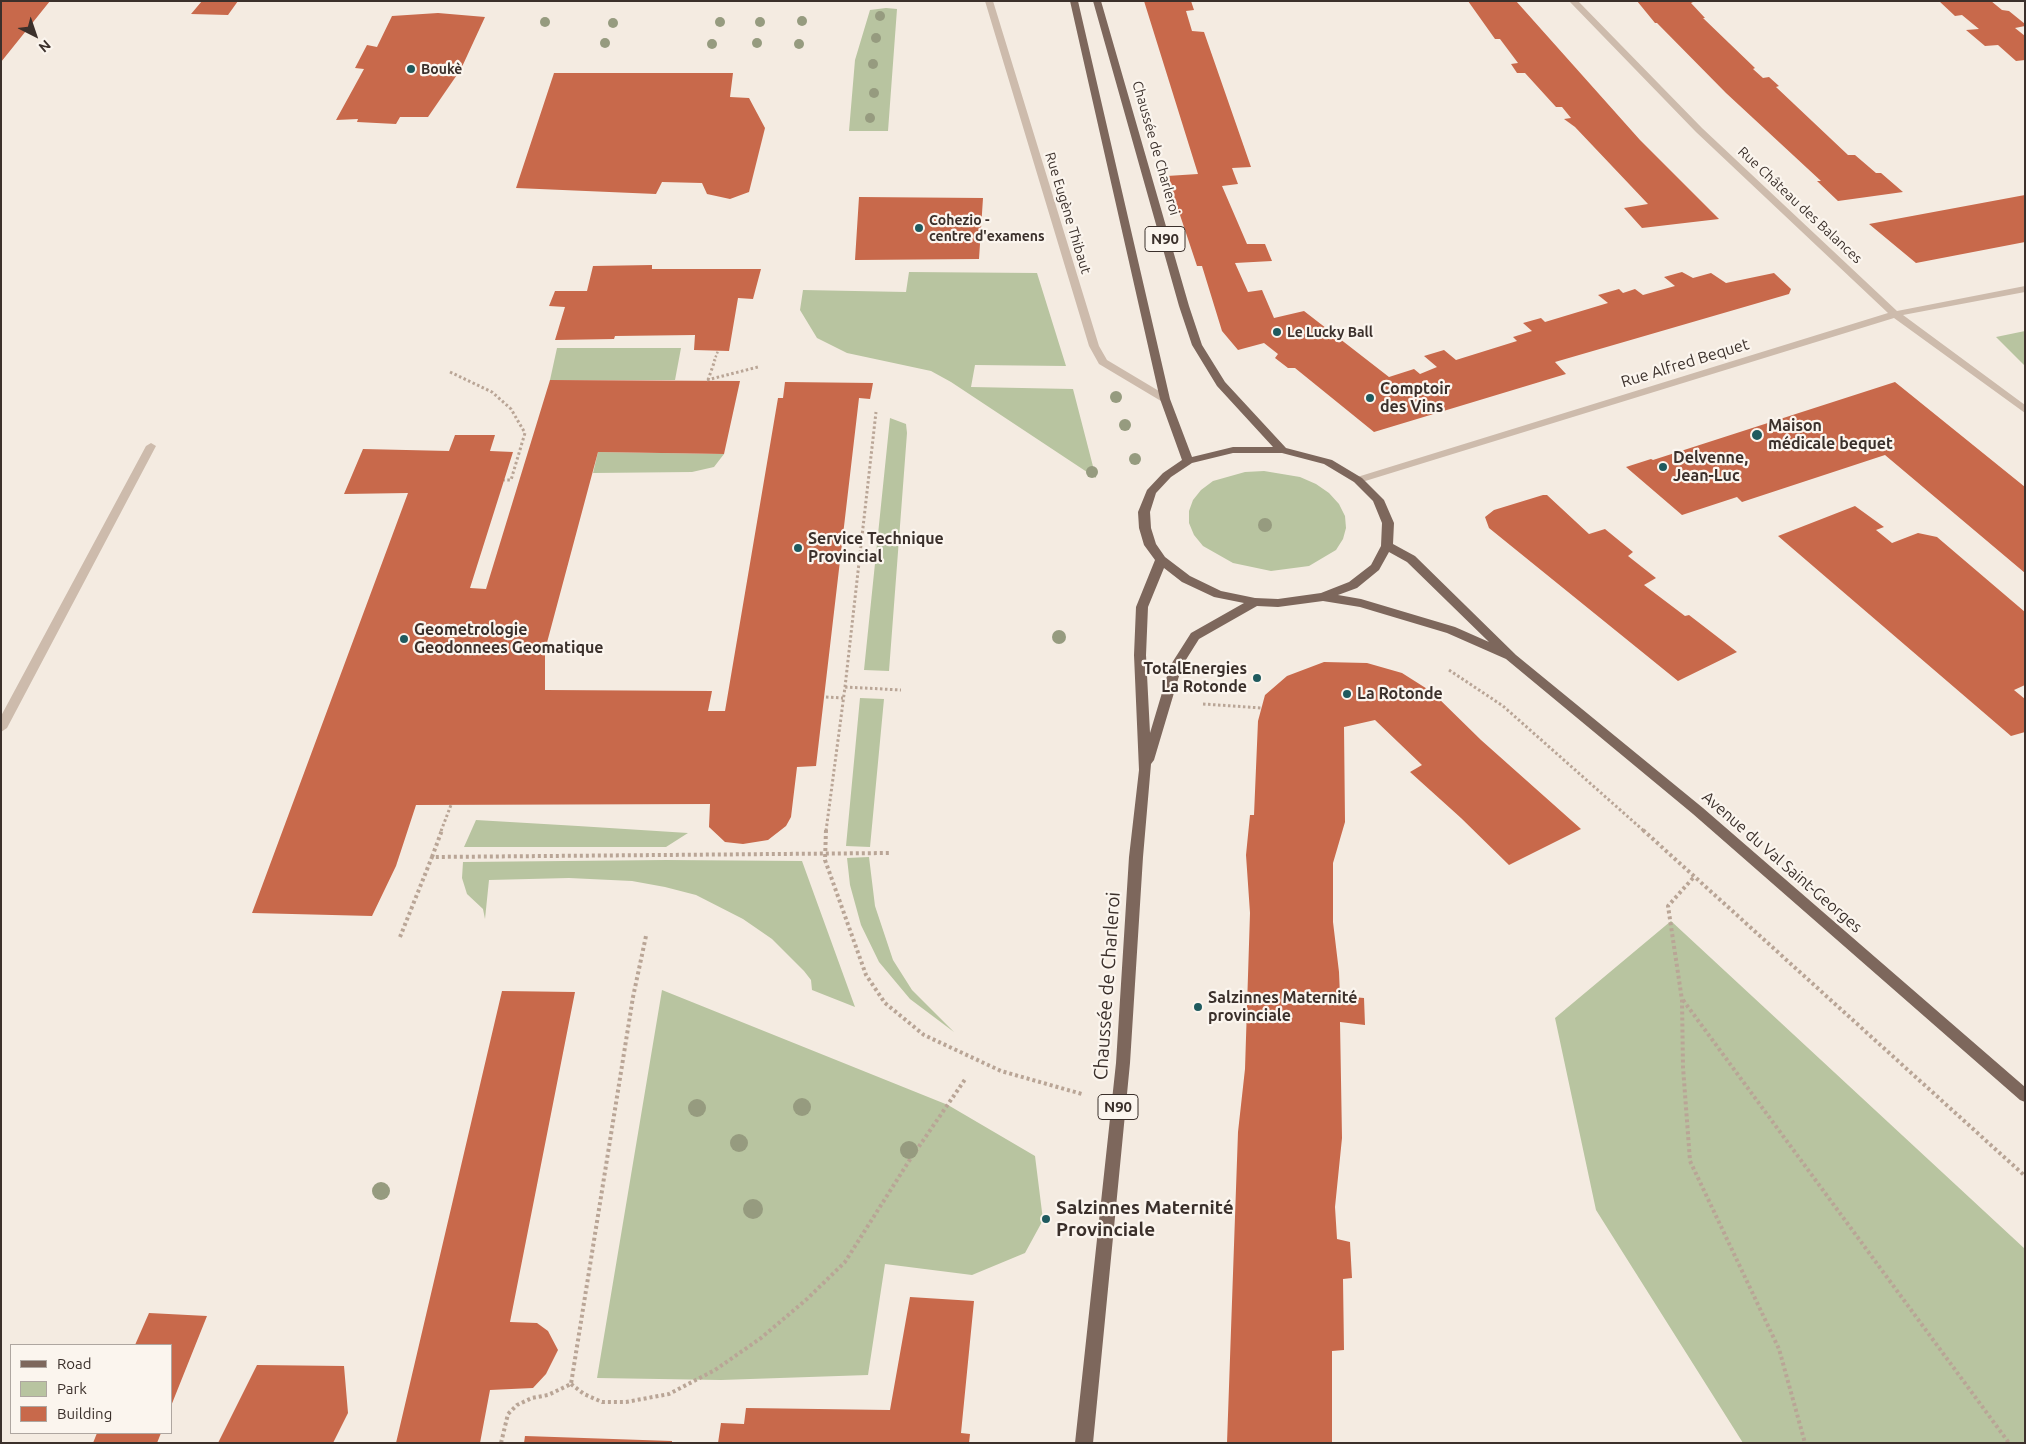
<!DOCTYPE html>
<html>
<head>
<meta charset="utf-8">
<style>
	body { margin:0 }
	#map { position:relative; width:2026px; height:1444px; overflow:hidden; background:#f4ebe1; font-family:Ubuntu,sans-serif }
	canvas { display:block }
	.frame { position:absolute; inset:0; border:2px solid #3b302b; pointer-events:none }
	.legend { position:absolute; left:10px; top:1344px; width:162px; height:90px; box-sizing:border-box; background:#fbf5ee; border:1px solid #aea6a0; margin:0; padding:6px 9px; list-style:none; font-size:15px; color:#3b302b }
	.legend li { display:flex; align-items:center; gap:10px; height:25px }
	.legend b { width:25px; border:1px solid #aea6a0 }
	.north { position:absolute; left:10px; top:10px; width:50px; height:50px; -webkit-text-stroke:4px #fbf5ee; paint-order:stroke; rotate:139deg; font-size:14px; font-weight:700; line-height:20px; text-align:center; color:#3b302b }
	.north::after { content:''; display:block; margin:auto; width:18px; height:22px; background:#3b302b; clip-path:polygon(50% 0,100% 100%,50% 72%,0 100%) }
</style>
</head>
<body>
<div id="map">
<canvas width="2026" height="1444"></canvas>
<div class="frame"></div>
<ul class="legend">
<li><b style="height:6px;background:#7d675c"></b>Road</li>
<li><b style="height:14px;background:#b8c4a0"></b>Park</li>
<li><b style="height:14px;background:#c8694b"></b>Building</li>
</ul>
<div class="north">N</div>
</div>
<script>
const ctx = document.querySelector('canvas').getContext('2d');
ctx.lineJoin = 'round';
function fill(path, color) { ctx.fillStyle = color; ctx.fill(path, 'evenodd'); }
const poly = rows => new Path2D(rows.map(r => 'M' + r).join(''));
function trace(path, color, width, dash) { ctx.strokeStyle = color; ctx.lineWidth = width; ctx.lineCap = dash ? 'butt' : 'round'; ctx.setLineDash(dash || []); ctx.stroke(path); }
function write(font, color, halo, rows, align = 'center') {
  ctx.font = font + ' Ubuntu,sans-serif'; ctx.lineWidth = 4.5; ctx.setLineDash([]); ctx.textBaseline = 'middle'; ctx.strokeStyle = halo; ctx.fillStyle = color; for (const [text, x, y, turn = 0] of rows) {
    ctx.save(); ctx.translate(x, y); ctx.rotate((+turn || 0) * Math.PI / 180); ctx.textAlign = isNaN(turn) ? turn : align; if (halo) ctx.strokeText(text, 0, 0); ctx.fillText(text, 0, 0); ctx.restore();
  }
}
const green = poly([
	[886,8,897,9,888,131,849,131,855,60,870,10],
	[909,272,1037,273,1066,366,975,365,971,387,1073,389,1096,478,951,382,931,371,847,353,817,338,800,310,803,290,906,292],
	[2025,331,2025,366,1996,337],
	[557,348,681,348,675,380,550,380],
	[890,418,906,424,907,433,889,671,864,670],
	[598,452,724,454,714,467,692,472,593,473],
	[1264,471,1300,477,1316,484,1329,493,1339,504,1345,516,1346,528,1343,539,1336,550,1309,566,1271,571,1233,563,1203,546,1194,535,1189,523,1189,511,1193,500,1201,490,1213,481,1245,472],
	[860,698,884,699,870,847,846,846],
	[476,820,578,826,688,833,666,847,464,847],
	[869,857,875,906,893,960,912,990,954,1032,910,999,879,962,861,925,850,885,847,858],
	[666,860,802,861,855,1007,812,990,811,980,804,971,772,939,743,919,696,895,665,887,632,881,569,878,489,880,485,919,483,909,467,894,462,878,463,862],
	[1671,921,2025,1249,2025,1443,1743,1443,1596,1210,1555,1018],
	[662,990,948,1105,1035,1156,1043,1220,1025,1253,972,1275,885,1264,868,1375,721,1380,597,1378]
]);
const building = poly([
	[3,1,50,1,1,62,1,3],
	[202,1,238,1,228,15,191,14],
	[1144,1,1191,1,1194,10,1186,11,1192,31,1204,32,1251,167,1232,168,1238,184,1222,186,1247,244,1265,244,1272,261,1235,263,1248,292,1262,290,1274,318,1304,311,1389,377,1414,369,1420,374,1437,367,1424,356,1444,350,1456,360,1517,341,1513,337,1532,331,1523,323,1541,318,1545,322,1608,303,1598,295,1619,289,1623,293,1635,289,1643,295,1675,286,1664,277,1682,272,1693,278,1711,273,1726,283,1774,273,1791,289,1789,294,1555,362,1566,374,1374,432,1295,368,1288,368,1275,358,1278,354,1264,343,1238,350,1222,331,1202,266,1197,266,1167,176,1198,174],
	[1468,1,1516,1,1640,140,1719,219,1642,228,1624,208,1648,204,1575,127,1564,119,1571,118,1562,107,1556,107,1525,73,1517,73,1511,64,1518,63,1500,39,1495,39],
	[1637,1,1695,1,1691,3,1705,18,1703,18,1755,68,1753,69,1763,78,1769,77,1779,86,1776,87,1848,155,1855,155,1876,173,1881,173,1903,192,1838,201,1817,181,1821,181,1726,93,1657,23,1655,23],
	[1939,1,1991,1,2002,10,2009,11,2025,24,2025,26,2015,28,2025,36,2025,60,2016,61,1998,45,1985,46,1966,30,1979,29,1962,15,1955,16],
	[438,13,485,17,461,69,428,117,400,117,396,124,357,122,358,119,336,120,364,69,355,68,367,45,377,47,392,16],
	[554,73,733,73,730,97,749,98,765,128,749,192,730,199,707,194,702,183,662,182,656,194,516,188],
	[2025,195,2025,242,1916,263,1869,224],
	[859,197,983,198,979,259,855,260],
	[652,265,652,269,761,269,753,299,738,298,729,351,694,350,695,335,615,336,614,339,555,340,565,307,549,306,555,291,587,291,593,266],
	[550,380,740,381,724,454,598,452,545,650,545,690,712,691,708,711,725,711,778,398,783,398,785,382,873,383,870,399,859,398,816,766,797,767,791,817,786,826,768,840,743,844,725,842,709,827,710,804,416,805,396,866,372,916,252,913,408,493,344,494,363,449,449,451,455,435,495,435,490,451,513,452,470,588,486,589],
	[1895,382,2025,487,2025,573,1885,455,1742,502,1737,497,1682,515,1626,467,1651,459,1653,460],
	[1543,495,1547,495,1589,534,1605,529,1633,552,1628,556,1656,578,1644,585,1685,616,1689,615,1737,652,1678,681,1489,528,1485,517,1494,510],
	[1855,506,1884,527,1876,530,1892,543,1918,533,1937,537,2025,612,2025,685,2014,690,2025,699,2025,732,2011,736,1778,536],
	[1324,662,1367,663,1402,673,1432,692,1481,740,1581,829,1509,865,1461,818,1410,772,1422,765,1375,720,1344,727,1345,822,1333,863,1333,922,1339,972,1340,996,1364,998,1365,1025,1340,1022,1342,1138,1335,1207,1337,1239,1350,1242,1352,1278,1343,1279,1344,1350,1332,1351,1332,1443,1227,1443,1238,1132,1245,1069,1250,913,1246,855,1250,815,1254,815,1258,721,1265,695,1287,676],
	[502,991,575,992,510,1322,537,1323,548,1331,558,1350,546,1374,533,1388,490,1390,480,1443,396,1443],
	[910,1297,974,1301,961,1433,970,1434,969,1443,718,1443,721,1423,744,1424,746,1408,890,1410],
	[149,1313,207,1316,171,1406,171,1345,135,1345],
	[257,1365,344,1366,348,1413,333,1443,218,1443],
	[97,1433,161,1433,157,1443,93,1443],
	[525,1436,672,1441,672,1443,524,1443]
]);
const pathFar2 = poly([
	[714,361,718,351]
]);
const pathFar1 = poly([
	[450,372,492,392,511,409,525,433,511,480,504,480],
	[707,380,758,367],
	[708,380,715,360],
	[1449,670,1503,706,1644,831],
	[845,687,901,690],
	[826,697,843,698],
	[1203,704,1262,708],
	[441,831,451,805],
	[826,831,845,687,876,412]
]);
const path = poly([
	[826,830,825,860,866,975,885,1003,924,1035,1001,1071,1082,1094],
	[1643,830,2025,1176],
	[432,857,442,830],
	[1693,878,1668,906,1682,1000,1683,1067,1690,1161,1779,1349,1805,1443],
	[400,937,432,857,891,853],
	[1683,1000,2009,1443],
	[571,1384,584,1394,602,1402,626,1402,669,1394,715,1370,761,1338,807,1299,845,1262,909,1161,966,1078],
	[501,1443,508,1414,517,1405,532,1398,548,1395,571,1384,633,997,646,936]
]);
const minor = poly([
	[985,1,993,1,1099,346,1107,360,1169,397,1169,401,1161,401,1099,364,1089,346,985,1],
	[1569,1,1578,1,1702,128,1897,311,2025,286,2025,292,1903,315,2025,405,2025,413,1894,318,1362,482,1354,482,1353,480,1354,478,1888,313,1696,132,1569,1],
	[151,443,156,446,7,728,1,732,1,716,146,446,151,443]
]);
const major = poly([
	[1070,1,1078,1,1170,399,1192,457,1233,447,1273,447,1217,386,1192,345,1179,306,1093,1,1101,1,1189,306,1202,345,1225,382,1286,448,1332,460,1362,478,1384,500,1394,523,1393,544,1415,556,1516,655,1703,808,2025,1087,2025,1102,2020,1100,1693,814,1506,659,1447,633,1360,607,1323,601,1278,607,1257,606,1199,639,1182,666,1154,760,1151,764,1143,857,1130,1063,1093,1443,1075,1443,1116,1063,1129,857,1139,770,1134,655,1136,607,1155,560,1144,545,1139,528,1138,512,1147,490,1163,473,1182,460,1160,399,1070,1],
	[1233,453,1282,453,1324,464,1354,482,1373,501,1382,523,1381,546,1371,565,1349,582,1321,593,1278,599,1255,598,1221,591,1190,576,1165,557,1156,544,1151,528,1150,512,1156,493,1171,477,1192,463,1233,453],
	[1389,552,1407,562,1489,642,1455,627,1361,599,1338,595,1357,588,1379,570,1389,552],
	[1164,568,1182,582,1214,597,1244,603,1191,633,1170,666,1150,733,1146,655,1148,607,1164,568]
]);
const trees = [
	[880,16,5],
	[802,21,5],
	[545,22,5],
	[720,22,5],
	[760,22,5],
	[613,23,5],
	[876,38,5],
	[605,43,5],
	[757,43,5],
	[712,44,5],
	[799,44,5],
	[873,64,5],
	[874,93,5],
	[870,118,5],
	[1116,397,6],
	[1125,425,6],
	[1135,459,6],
	[1092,472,6],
	[1265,525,7],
	[1059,637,7],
	[802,1107,9],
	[697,1108,9],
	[739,1143,9],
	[909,1150,9],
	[381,1191,9],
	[753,1209,10]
];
const markers = [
	[411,69,5,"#1f5a5e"],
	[919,228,5,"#1f5a5e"],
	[1277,332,5,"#1f5a5e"],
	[1370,398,5,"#1f5a5e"],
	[1757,435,6,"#1f5a5e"],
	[1663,467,5,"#1f5a5e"],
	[798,548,5,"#1f5a5e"],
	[404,639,5,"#1f5a5e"],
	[1257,678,5,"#1f5a5e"],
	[1347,694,5,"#1f5a5e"],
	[1198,1007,5,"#1f5a5e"],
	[1046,1219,5,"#1f5a5e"]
];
const farPoinames = [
	["Boukè",421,69],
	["Cohezio -",929,220],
	["centre d'examens",929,236],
	["Le Lucky Ball",1287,332]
];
const farStreetnames = [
	["Chaussée de Charleroi",1156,148,74],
	["Rue Château des Balances",1800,205,43],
	["Rue Eugène Thibaut",1068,213,73]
];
const shields = [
	[1165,239,40],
	[1118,1107,40]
];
const shieldNames = [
	["N90",1165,239],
	["N90",1118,1107]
];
const streetNames = [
	["Rue Alfred Bequet",1685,363,-17],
	["Avenue du Val Saint-Georges",1782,862,41]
];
const poiNames = [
	["Comptoir",1380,389],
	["des Vins",1380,407],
	["Maison",1768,426],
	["médicale bequet",1768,444],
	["Delvenne,",1673,458],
	["Jean-Luc",1673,476],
	["Service Technique",808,539],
	["Provincial",808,557],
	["Geometrologie",414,630],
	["Geodonnees Geomatique",414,648],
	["TotalEnergies",1247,669,"right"],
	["La Rotonde",1247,687,"right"],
	["La Rotonde",1357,694],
	["Salzinnes Maternité",1208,998],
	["provinciale",1208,1016]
];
const nearStreetnames = [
	["Chaussée de Charleroi",1107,986,-86]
];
const nearPoinames = [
	["Salzinnes Maternité",1056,1208],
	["Provinciale",1056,1230]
];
fill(green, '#b8c4a0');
fill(building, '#c8694b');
trace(pathFar2, '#b9a596', 2.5, [2, 2]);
trace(pathFar1, '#b9a596', 3, [2.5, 2.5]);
trace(path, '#b9a596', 4, [3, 3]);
fill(minor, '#cdbbac');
fill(major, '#7d675c');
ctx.fillStyle = '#969b7f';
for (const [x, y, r] of trees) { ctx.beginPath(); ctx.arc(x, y, r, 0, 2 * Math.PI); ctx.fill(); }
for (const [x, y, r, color] of markers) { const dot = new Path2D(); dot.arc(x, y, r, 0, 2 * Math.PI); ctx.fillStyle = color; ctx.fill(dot); trace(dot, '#fbf5ee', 2); }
write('bold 14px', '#3b302b', '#fbf5ee', farPoinames, 'left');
write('14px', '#3b302b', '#fbf5ee', farStreetnames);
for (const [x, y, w] of shields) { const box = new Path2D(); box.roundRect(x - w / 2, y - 12.5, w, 25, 4); ctx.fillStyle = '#fbf5ee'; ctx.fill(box); trace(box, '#3b302b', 1); }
write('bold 15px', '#3b302b', null, shieldNames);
write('16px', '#3b302b', '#fbf5ee', streetNames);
write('bold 16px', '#3b302b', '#fbf5ee', poiNames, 'left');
write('19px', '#3b302b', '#fbf5ee', nearStreetnames);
write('bold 19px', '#3b302b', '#fbf5ee', nearPoinames, 'left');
</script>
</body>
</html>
